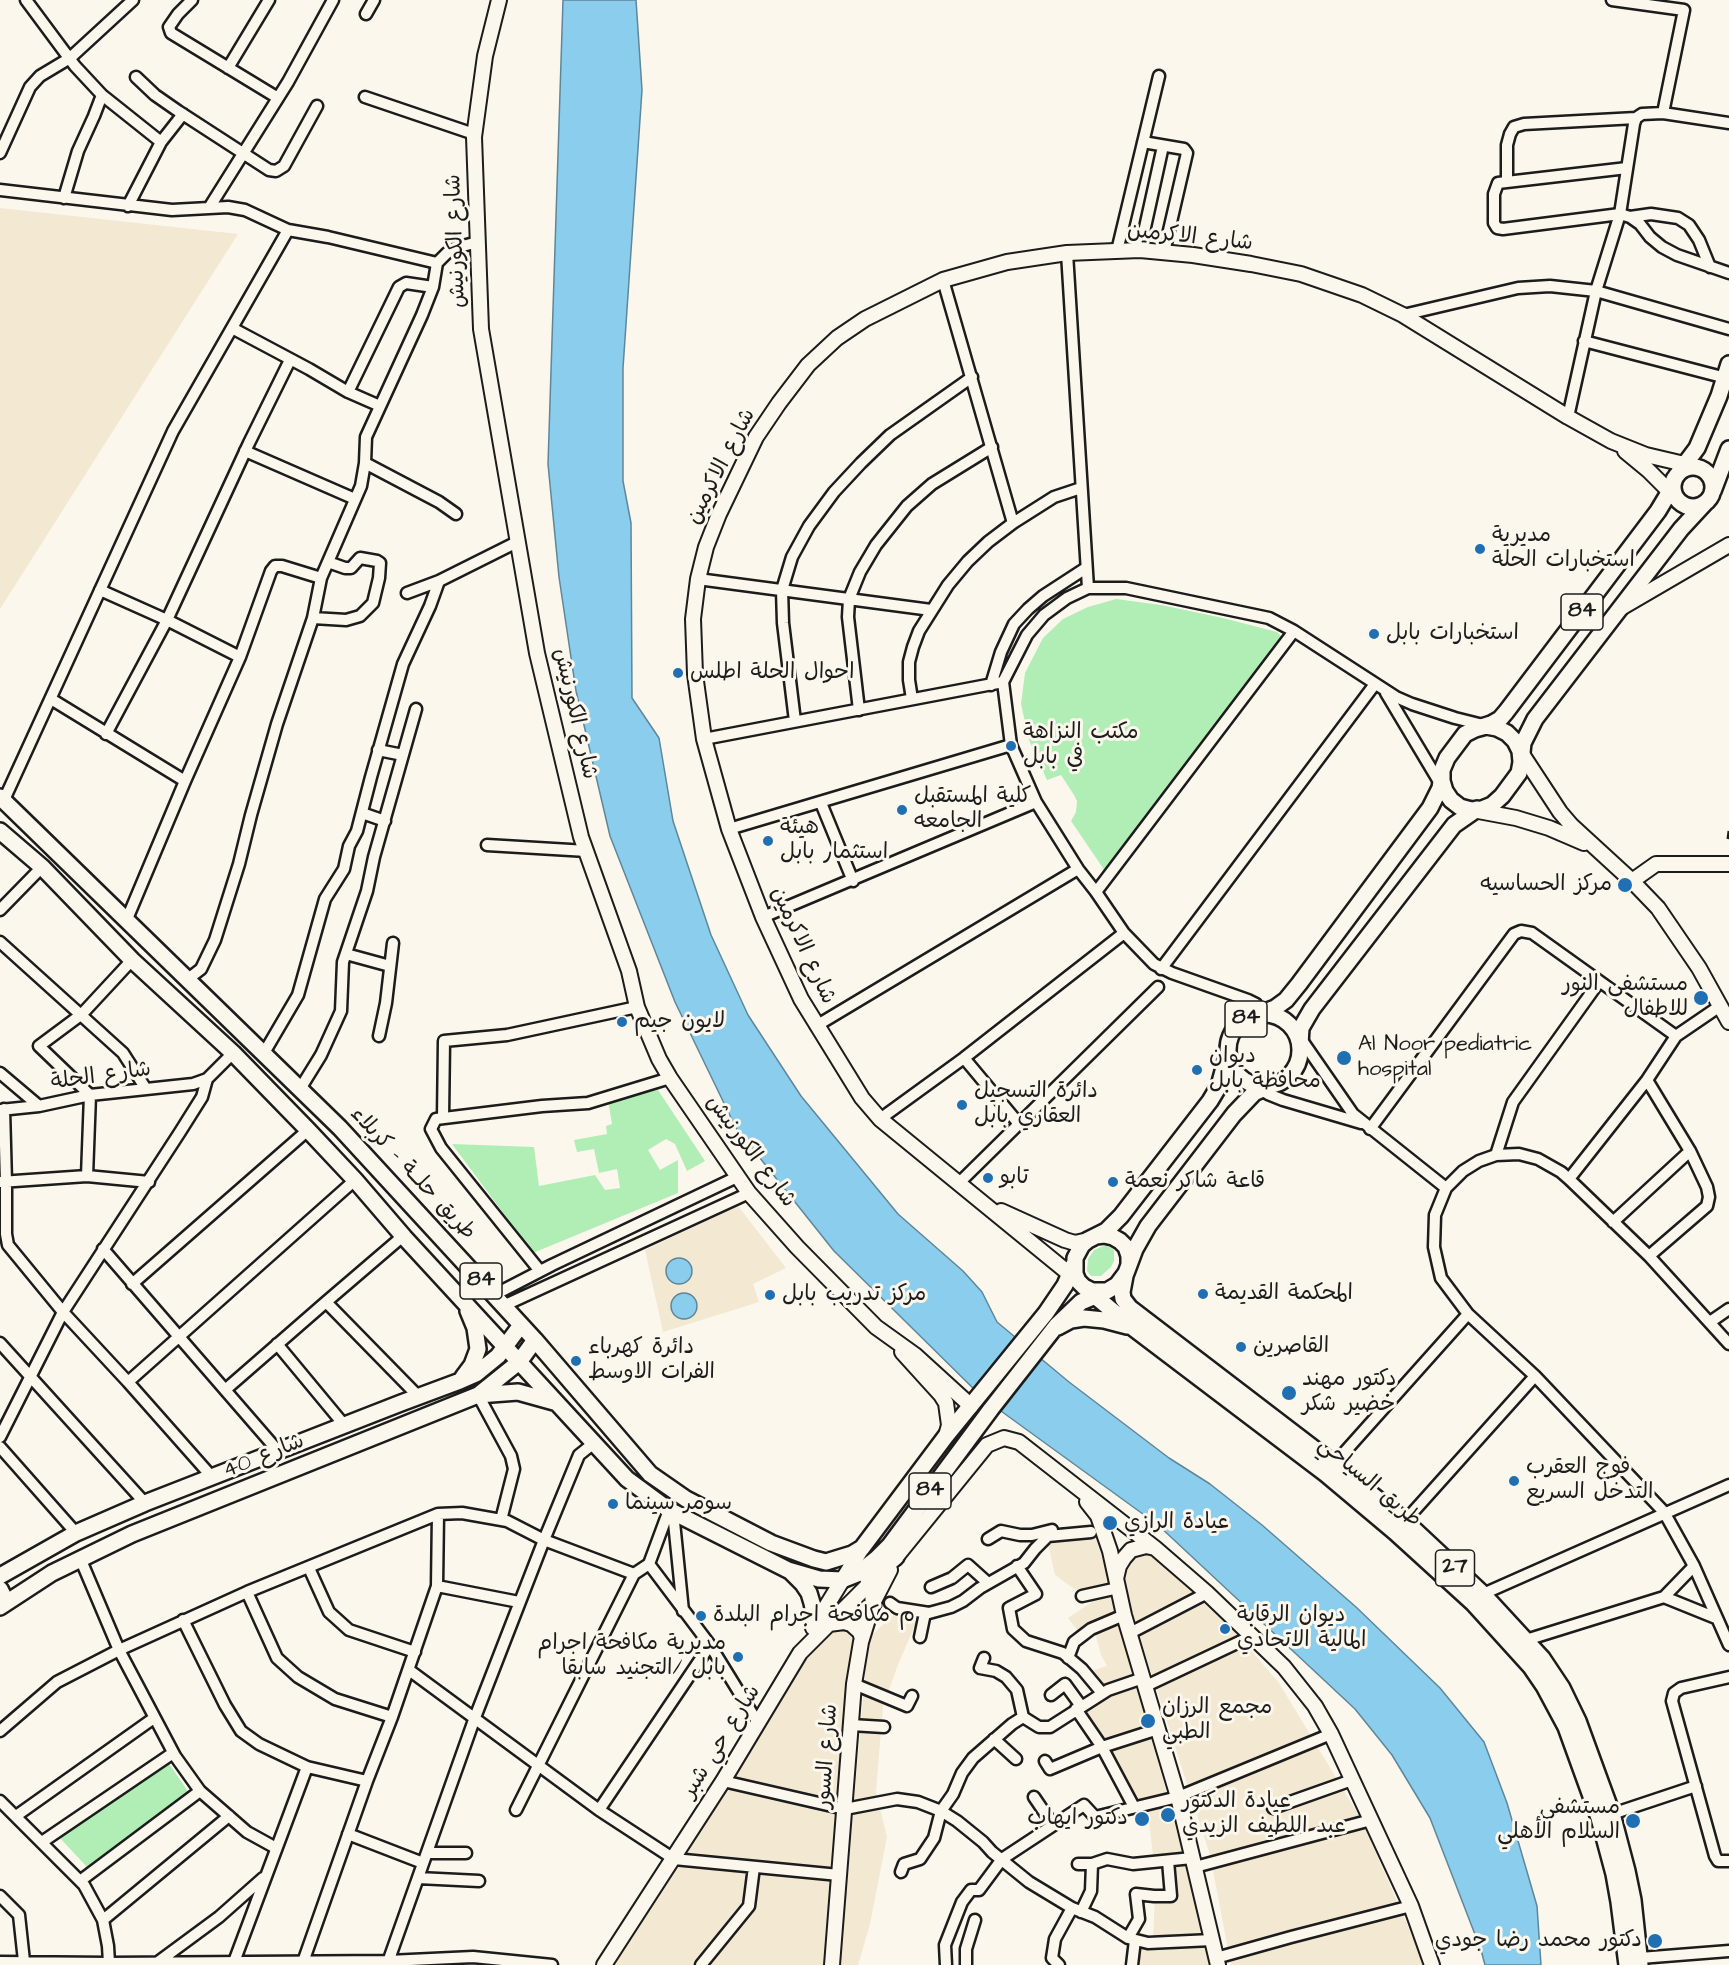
<!DOCTYPE html>
<html>
<head>
<meta charset="utf-8">
<style>
	body { margin:0 }
	canvas { display:block; background:#fbf7ec }
</style>
</head>
<body>
<canvas width="1729" height="1965"></canvas>
<script>
const ctx = document.querySelector('canvas').getContext('2d');
ctx.lineJoin = 'round';
function fill(path, color) { ctx.fillStyle = color; ctx.fill(path, 'evenodd'); }
const poly = rows => new Path2D(rows.map(r => 'M' + r).join(''));
function trace(path, color, width, dash) { ctx.strokeStyle = color; ctx.lineWidth = width; ctx.lineCap = dash ? 'butt' : 'round'; ctx.setLineDash(dash || []); ctx.stroke(path); }
function write(font, color, halo, rows, align = 'center') {
  ctx.font = font + ' "Architects Daughter","Playpen Sans Arabic",sans-serif'; ctx.lineWidth = 6; ctx.setLineDash([]); ctx.textBaseline = 'middle'; ctx.strokeStyle = halo; ctx.fillStyle = color; for (const [text, x, y, turn = 0] of rows) {
    ctx.save(); ctx.translate(x, y); ctx.rotate((+turn || 0) * Math.PI / 180); ctx.textAlign = isNaN(turn) ? turn : align; if (halo) ctx.strokeText(text, 0, 0); ctx.fillText(text, 0, 0); ctx.restore();
  }
}
const built = poly([
	[0,208,238,234,0,609],
	[738,1206,786,1268,753,1284,759,1302,663,1332,645,1250],
	[1093,1526,1146,1720,1198,1903,1209,1965,1130,1965,1132,1944,1153,1943,1155,1892,1169,1893,1168,1866,1154,1865,1147,1802,1128,1798,1078,1711,1104,1701,1091,1671,1107,1666,1101,1655,1095,1632,1082,1636,1068,1618,1092,1602,1055,1575,1046,1534],
	[1149,1531,1279,1683,1361,1819,1421,1956,1423,1965,1231,1965,1210,1855,1113,1554],
	[898,1610,920,1613,898,1665,883,1706,876,1792,887,1837,870,1924,858,1965,840,1965,868,1639],
	[854,1622,834,1965,615,1965,818,1626]
]);
const green = poly([
	[1116,599,1161,605,1223,618,1277,632,1282,637,1105,871,1071,821,1076,812,1077,801,1074,795,1061,775,1047,780,1029,740,1021,704,1025,673,1043,638,1063,619,1088,607],
	[658,1090,705,1161,687,1171,675,1144,666,1139,648,1150,660,1170,678,1160,678,1193,533,1253,452,1144,534,1147,539,1186,595,1175,605,1190,620,1188,617,1169,599,1173,594,1149,577,1152,574,1140,607,1134,606,1126,612,1124,608,1100],
	[1106,1245,1114,1250,1114,1261,1111,1267,1101,1276,1091,1276,1087,1271,1088,1259,1094,1250],
	[168,1762,189,1793,88,1868,59,1837]
]);
const water = poly([
	[563,0,636,0,642,90,623,368,623,481,631,523,632,698,659,738,673,821,711,935,748,1015,801,1096,898,1214,963,1271,982,1292,997,1322,1069,1382,1169,1458,1210,1484,1262,1525,1356,1607,1440,1688,1484,1742,1507,1803,1537,1906,1541,1965,1485,1965,1481,1950,1430,1818,1392,1755,1355,1709,1158,1525,983,1398,834,1251,736,1128,675,1002,610,836,576,691,559,577,548,464,563,0],
	'666 1271a13 13 0 1 1 26 0a13 13 0 1 1-26 0Z',
	'671 1306a13 13 0 1 1 26 0a13 13 0 1 1-26 0Z'
]);
const street = poly([
	[26,0,75,66,102,95,161,142],
	[192,0,178,14,169,27,171,33,278,98],
	[1612,0,1684,10,1663,113,1729,123],
	[366,14,374,0],
	[228,68,269,0],
	[136,77,155,95,178,111,269,170,276,171,284,166,317,106],
	[365,97,474,134],
	[1143,142,1184,149,1187,153,1164,252],
	[0,153,30,87,40,76,70,58,133,0],
	[1627,168,1498,183,1494,194,1494,223,1497,228,1503,229,1620,214,1630,217,1640,224,1650,237,1662,247,1677,255,1729,273],
	[1507,181,1507,145,1510,134,1514,127,1524,124,1636,118],
	[0,190,172,210,228,207,245,210,288,230,328,237,437,263,447,253,455,248,478,242],
	[64,198,78,151,94,116,102,95],
	[128,206,161,142,183,114],
	[209,208,288,82,333,0],
	[1630,217,1651,214,1678,218,1689,225,1699,240,1710,267],
	[1140,250,1163,146],
	[1117,251,1159,76],
	[1067,253,1088,588],
	[943,280,1013,523],
	[1403,315,1518,288,1550,286,1596,291,1729,329],
	[232,328,309,369,348,392,380,406],
	[1584,341,1726,378],
	[348,392,399,287,406,283,433,287],
	[1568,417,1596,291,1620,214,1634,124,1636,118,1642,114,1663,113],
	[245,451,355,499],
	[365,463,439,502,456,514],
	[698,579,931,610],
	[100,590,167,620,240,657],
	[407,593,439,581,517,542],
	[313,618,346,620,360,616,373,603,379,578,380,563,377,561,360,558,351,568,345,568,328,562],
	[991,685,1001,652,1014,624,1028,609,1043,596,1086,568],
	[1386,693,1441,785],
	[51,699,185,781],
	[912,699,909,680,909,662,913,647,919,631,948,585,968,561,988,542,1013,523,1054,497,1081,488],
	[859,710,848,617,849,599,860,572,876,545,907,506,932,484,992,447],
	[795,721,783,623,782,590,792,557,809,526,834,492,861,463,890,435,972,377],
	[106,734,167,620,249,443,290,360],
	[704,739,1003,682],
	[378,750,403,755],
	[4,800,173,431,288,230],
	[821,803,853,881],
	[362,813,385,821],
	[729,829,1011,745],
	[487,845,587,851],
	[1096,892,1294,631],
	[0,910,42,867],
	[763,917,1036,802],
	[127,919,185,781,240,657,271,571,275,566,282,566,321,578],
	[0,942,123,1053,146,1089],
	[346,954,390,966],
	[1161,969,1375,684],
	[188,979,201,969,215,940,239,864,251,815,277,724,313,618,321,578,361,486,365,463,366,437,422,315,433,287,437,263],
	[1262,1013,1256,1004,1248,1000,1172,973,1154,964,1124,933,1096,892,1078,869,1036,802,1011,745,1003,682,1027,635,1044,615,1067,598,1088,588,1126,588,1269,618,1294,631,1396,697,1412,704,1455,718,1483,725],
	[816,1026,1078,869],
	[379,1036,386,1003,393,943],
	[1299,1036,1353,1114,1446,1188],
	[264,1053,298,995,325,899,344,869,349,846,357,831,371,777,403,664,430,606,439,581],
	[964,1058,1019,1124],
	[0,1073,39,1106],
	[1243,1080,1268,1094,1283,1100,1361,1123],
	[1647,1080,1690,1151,1707,1187,1709,1197,1707,1206,1649,1256],
	[300,1089,321,1055,341,1011,343,962,367,891,374,857,416,709],
	[4,1109,6,1182,6,1234,8,1245,63,1312,128,1382,212,1477],
	[0,1110,39,1106,90,1095,193,1084,207,1079],
	[443,1118,444,1041,507,1035,637,1007],
	[880,1119,964,1058,1124,933],
	[1370,1129,1514,934,1521,931,1532,933,1676,1036],
	[1496,1155,1513,1102,1599,982],
	[87,1176,90,1095,39,1046,82,1014,132,960],
	[1569,1179,1647,1080,1676,1036,1720,1006],
	[0,1182,87,1176,149,1182],
	[959,1183,1158,987],
	[1613,1222,1690,1151],
	[103,1249,278,1451],
	[540,1271,441,1148,431,1129,436,1119,542,1106,588,1103,670,1078],
	[132,1284,308,1130],
	[494,1295,552,1265,737,1177],
	[326,1302,418,1396],
	[503,1306,749,1193],
	[1710,1322,1729,1309],
	[0,1343,145,1503],
	[277,1344,345,1426],
	[1729,1344,1649,1256,1569,1179,1561,1172,1538,1159,1519,1154,1496,1155,1479,1161,1463,1171,1446,1188,1435,1215,1434,1247,1441,1278,1468,1314,1535,1376,1664,1512,1694,1566,1729,1645],
	[128,1382,355,1180],
	[225,1390,326,1302,403,1236],
	[478,1395,511,1456,514,1469,501,1520],
	[0,1437,63,1312,180,1132,202,1097,207,1079,233,1053],
	[0,1447,76,1533],
	[1334,1464,1468,1314],
	[673,1512,683,1611],
	[1405,1521,1535,1376],
	[988,1539,1001,1531,1020,1535,1032,1535,1052,1530],
	[80,1558,119,1650,175,1756,200,1791,247,1832,276,1848],
	[649,1564,710,1645,758,1723],
	[1017,1566,1036,1594,1009,1608,1013,1629,1026,1641,1063,1653,1082,1669,1102,1693],
	[309,1568,329,1612,349,1630,415,1652],
	[437,1586,519,1602],
	[931,1587,952,1578,968,1565,988,1583],
	[247,1592,277,1658,298,1677,335,1699,392,1717],
	[1483,1594,1729,1485],
	[1082,1596,1118,1588],
	[1664,1597,1716,1618],
	[890,1603,897,1608,929,1613,951,1607,963,1601,980,1588,1024,1563,1035,1549,1048,1536,1091,1532],
	[183,1620,225,1705,241,1731,259,1744,307,1767,367,1781],
	[1130,1633,1207,1593],
	[920,1637,925,1613],
	[1526,1640,1664,1597,1694,1566],
	[984,1658,980,1668,996,1671,1006,1677,1017,1690,1023,1717],
	[1068,1658,1074,1642,1091,1629,1124,1615],
	[409,1670,599,1810,674,1859,839,1875],
	[1729,1677,1681,1688,1674,1693,1672,1701,1715,1856,1718,1861,1729,1861],
	[854,1684,907,1706,912,1696],
	[1146,1686,1252,1636],
	[1051,1695,1065,1684,1081,1706],
	[1076,1709,1102,1747,1134,1807],
	[851,1725,884,1727],
	[0,1731,57,1682,119,1650,247,1592,438,1514,462,1513,507,1521,544,1540,634,1574],
	[994,1739,1016,1759],
	[1045,1761,1050,1769,1102,1747,1158,1729],
	[723,1781,845,1809,897,1799,918,1802,941,1811,957,1821,983,1842,992,1852,1029,1882,1072,1908,1095,1917,1128,1938,1148,1943,1212,1940],
	[1034,1797,1053,1825],
	[0,1801,84,1885,103,1920,108,1946,109,1963],
	[1273,1808,1352,1780],
	[516,1810,634,1574,649,1564,669,1510],
	[599,1810,710,1645],
	[1612,1814,1696,1786],
	[16,1816,154,1718],
	[348,1834,423,1863],
	[42,1842,173,1753],
	[427,1853,466,1853],
	[1078,1864,1092,1864,1107,1859,1133,1864,1192,1858],
	[1195,1867,1371,1820],
	[901,1872,904,1864,920,1859,934,1838,941,1811,953,1794,962,1773,973,1758,1012,1724,1023,1717,1039,1727,1050,1727,1108,1690,1143,1678],
	[418,1878,479,1881],
	[80,1881,200,1791],
	[0,1896,19,1915,24,1961],
	[1081,1912,1091,1891,1092,1864],
	[103,1920,229,1816],
	[1128,1938,1139,1919,1136,1894,1154,1896,1171,1896,1168,1861],
	[1216,1958,1291,1937,1411,1906],
	[1640,1958,1729,1951],
	[0,1962,109,1963,389,1961,473,1957,552,1965],
	[158,1962,219,1917,263,1878],
	[234,1962,307,1767],
	[302,1965,367,1781,392,1717,437,1586,438,1514],
	[387,1965,474,1720,544,1540,579,1455,594,1443],
	[701,1965,749,1906,754,1867],
	[946,1965,945,1945,962,1902,971,1890,979,1890,1002,1859,1084,1805,1095,1817,1178,1797,1331,1734],
	[966,1965,966,1949,975,1920],
	[1059,1965,1052,1958,1055,1939,1072,1908],
	[1132,1965,1135,1940]
]);
const secondary = poly([
	[499,0,485,56,474,137,481,329,537,653,581,837,629,971,637,1007,659,1059,670,1078,749,1193,797,1247,876,1327,915,1355,971,1406],
	[1625,451,1648,470,1677,499],
	[1621,608,1729,545],
	[1520,751,1560,812,1572,826,1632,881,1658,908,1699,968,1729,1022],
	[1473,810,1516,818,1549,828,1584,843],
	[1632,881,1656,864,1729,864],
	[1001,1211,1065,1240,1075,1243,1088,1240],
	[1077,1280,880,1119,862,1098,801,999,763,917,729,829,704,739,695,674,693,619,698,579,706,547,719,514,756,437,779,403,808,365,837,338,865,319,943,280,1007,262,1067,253,1140,250,1193,255,1251,264,1301,274,1362,295,1403,315,1568,417,1611,441,1646,455,1697,467],
	[902,1352,941,1395,946,1403,949,1425,946,1436],
	[1087,1502,1098,1516,1110,1551,1124,1615,1178,1797,1218,1965],
	[1116,1579,1119,1566,1124,1558,1131,1550,1146,1546,1155,1548],
	[829,1624,844,1622,851,1624,860,1632,862,1639],
	[813,1628,862,1548],
	[604,1965,723,1781,800,1653,896,1557,987,1445,1004,1438,1019,1442,1155,1548,1207,1593,1284,1667,1315,1706,1331,1734,1411,1906,1432,1965],
	[832,1965,854,1684,861,1642,873,1603,890,1570]
]);
const primary = poly([
	'1673 487a20 20 0 1 1 40 0a20 20 0 1 1-40 0Z',
	[1679,472,1697,448,1719,396,1729,364],
	[1713,491,1729,449],
	[1486,726,1497,728,1507,733,1515,741,1520,751,1521,762,1519,773,1502,796,1492,805,1482,809,1471,810,1460,807,1451,800,1445,791,1442,781,1442,770,1447,758,1465,734,1475,729,1486,726],
	[1475,729,1491,724,1500,719,1506,712,1658,511,1670,491,1674,479],
	[1521,762,1523,743,1535,719,1681,529,1706,502],
	[0,797,340,1128,535,1340,650,1474,686,1499,771,1543,814,1559,826,1562,852,1554,862,1548,946,1436,1046,1313,1065,1285,1074,1264],
	[0,831,42,867,132,960,233,1053,308,1130,355,1180,404,1237,627,1479,669,1510,788,1570,819,1579,842,1580,857,1574,877,1558,890,1545,991,1409,1056,1326,1081,1302,1107,1291],
	[1262,1013,1275,1008,1286,1000,1299,984,1430,808,1440,788,1442,776],
	'1228 1050a36 36 0 1 1 72 0a36 36 0 1 1-72 0Z',
	[1300,1044,1301,1028,1312,1009,1454,825,1477,809],
	[1104,1235,1113,1237,1120,1241,1126,1247,1129,1256,1129,1265,1126,1273,1117,1285,1107,1291,1092,1291,1084,1287,1078,1281,1075,1274,1075,1258,1082,1245,1088,1240,1096,1236,1104,1235],
	[1096,1236,1106,1231,1121,1216,1210,1101,1219,1086,1228,1053],
	[1129,1265,1135,1249,1148,1226,1234,1114,1254,1093,1267,1087],
	[1125,1276,1122,1292,1123,1299,1130,1308,1334,1464,1405,1521,1483,1594,1542,1658,1562,1688,1578,1721,1612,1814,1627,1871,1633,1900,1640,1965],
	[1084,1287,1132,1327,1326,1474,1395,1532,1473,1603,1531,1667,1544,1686,1566,1727,1599,1818,1614,1874,1619,1902,1627,1965],
	[1058,1327,1071,1320,1084,1318,1104,1320,1127,1326],
	[463,1377,472,1365,478,1349,475,1328,468,1311],
	[478,1395,518,1392,554,1402],
	[868,1568,886,1564,896,1557],
	[863,1569,873,1589,873,1603],
	[790,1571,803,1584,809,1593,812,1603,816,1624],
	[0,1576,76,1533,145,1503,401,1403,460,1381,476,1374,498,1356,521,1325],
	[0,1589,4,1597,4,1604],
	[0,1607,52,1573,132,1534,478,1395,519,1362,535,1340]
]);
const rail = poly([
	[1728,839,1729,831]
]);
const markers = [
	[1480,549,6,"#1f6fb2"],
	[1374,634,6,"#1f6fb2"],
	[678,673,6,"#1f6fb2"],
	[1011,746,6,"#1f6fb2"],
	[902,810,6,"#1f6fb2"],
	[768,841,6,"#1f6fb2"],
	[1625,885,8,"#1f6fb2"],
	[1701,998,8,"#1f6fb2"],
	[622,1022,6,"#1f6fb2"],
	[1344,1058,8,"#1f6fb2"],
	[1197,1070,6,"#1f6fb2"],
	[962,1105,6,"#1f6fb2"],
	[988,1178,6,"#1f6fb2"],
	[1113,1182,6,"#1f6fb2"],
	[1203,1294,6,"#1f6fb2"],
	[770,1295,6,"#1f6fb2"],
	[1241,1347,6,"#1f6fb2"],
	[576,1361,6,"#1f6fb2"],
	[1289,1393,8,"#1f6fb2"],
	[1514,1481,6,"#1f6fb2"],
	[613,1504,6,"#1f6fb2"],
	[1110,1523,8,"#1f6fb2"],
	[701,1616,6,"#1f6fb2"],
	[1225,1629,6,"#1f6fb2"],
	[738,1657,6,"#1f6fb2"],
	[1148,1721,8,"#1f6fb2"],
	[1168,1815,8,"#1f6fb2"],
	[1142,1819,8,"#1f6fb2"],
	[1633,1821,8,"#1f6fb2"],
	[1655,1941,8,"#1f6fb2"]
];
const shields = [
	[1582,612,42],
	[1246,1019,42],
	[481,1281,42],
	[930,1491,42],
	[1455,1568,39]
];
const shieldNames = [
	["84",1582,612],
	["84",1246,1019],
	["84",481,1281],
	["84",930,1491],
	["27",1455,1568]
];
const streetNames = [
	["شارع الاكرمين",1190,238,6],
	["شارع الكورنيش",457,241,-92],
	["شارع الاكرمين",722,467,-63],
	["شارع الكورنيش",574,714,77],
	["شارع الاكرمين",802,946,65],
	["شارع الحلة",101,1077,-8],
	["شارع الكورنيش",750,1152,53],
	["طريق حلــة - كربلاء",412,1174,47],
	["شارع 40",264,1457,-22],
	["طريق السياحي",1369,1483,40],
	["شارع حي شبر",722,1742,-58],
	["شارع السور",828,1756,-86]
];
const poiNames = [
	["مديرية",1492,536],
	["استخبارات الحلة",1492,561],
	["استخبارات بابل",1386,634],
	["احوال الحلة اطلس",690,673],
	["مكتب النزاهة",1023,733],
	["في بابل",1023,758],
	["كلية المستقبل",914,797],
	["الجامعه",914,822],
	["هيئة",780,828],
	["استثمار بابل",780,853],
	["مركز الحساسيه",1612,885,"right"],
	["مستشفى النور",1688,985,"right"],
	["للاطفال",1688,1010,"right"],
	["لايون جيم",634,1022],
	["Al Noor pediatric",1358,1045],
	["hospital",1358,1070],
	["ديوان",1209,1057],
	["محافظة بابل",1209,1082],
	["دائرة التسجيل",974,1092],
	["العقاري بابل",974,1117],
	["تابو",1000,1178],
	["قاعة شاكر نعمة",1125,1182],
	["المحكمة القديمة",1215,1294],
	["مركز تدريب بابل",782,1295],
	["القاصرين",1253,1347],
	["دائرة كهرباء",588,1348],
	["الفرات الاوسط",588,1373],
	["دكتور مهند",1302,1380],
	["خضير شكر",1302,1405],
	["فوج العقرب",1526,1468],
	["التدخل السريع",1526,1493],
	["سومر سينما",625,1504],
	["عيادة الرازي",1124,1523],
	["م مكافحة اجرام البلدة",713,1616],
	["ديوان الرقابة",1237,1616],
	["المالية الاتحادي",1237,1641],
	["مديرية مكافحة اجرام",726,1644,"right"],
	["بابل /التجنيد سابقا",726,1669,"right"],
	["مجمع الرزان",1162,1708],
	["الطبي",1162,1733],
	["عيادة الدكتور",1182,1802],
	["عبد اللطيف الزيدي",1182,1827],
	["مستشفى",1620,1808,"right"],
	["السلام الأهلي",1620,1833,"right"],
	["دكتور ايهاب",1128,1819,"right"],
	["دكتور محمد رضا جودي",1642,1941,"right"]
];
fill(built, '#f3e8d2');
fill(green, '#b0eeb5');
fill(water, '#8bcdec');
trace(water, '#5f8699', 1.5);
trace(street, '#1c1c1c', 15);
trace(secondary, '#1c1c1c', 18);
trace(primary, '#1c1c1c', 20);
trace(street, '#fbf7ec', 10);
trace(secondary, '#fbf7ec', 14);
trace(primary, '#fbf7ec', 15);
trace(rail, '#1c1c1c', 3, [9, 4.5]);
for (const [x, y, r, color] of markers) { const dot = new Path2D(); dot.arc(x, y, r, 0, 2 * Math.PI); ctx.fillStyle = color; ctx.fill(dot); trace(dot, '#fbf7ec', 2); }
for (const [x, y, w] of shields) { const box = new Path2D(); box.roundRect(x - w / 2, y - 18, w, 36, 4.5); ctx.fillStyle = '#fbf7ec'; ctx.fill(box); trace(box, '#1c1c1c', 1.5); }
write('bold 21px', '#1c1c1c', null, shieldNames);
write('22px', '#1c1c1c', '#fbf7ec', streetNames);
write('22px', '#1c1c1c', '#fbf7ec', poiNames, 'left');
</script>
</body>
</html>
